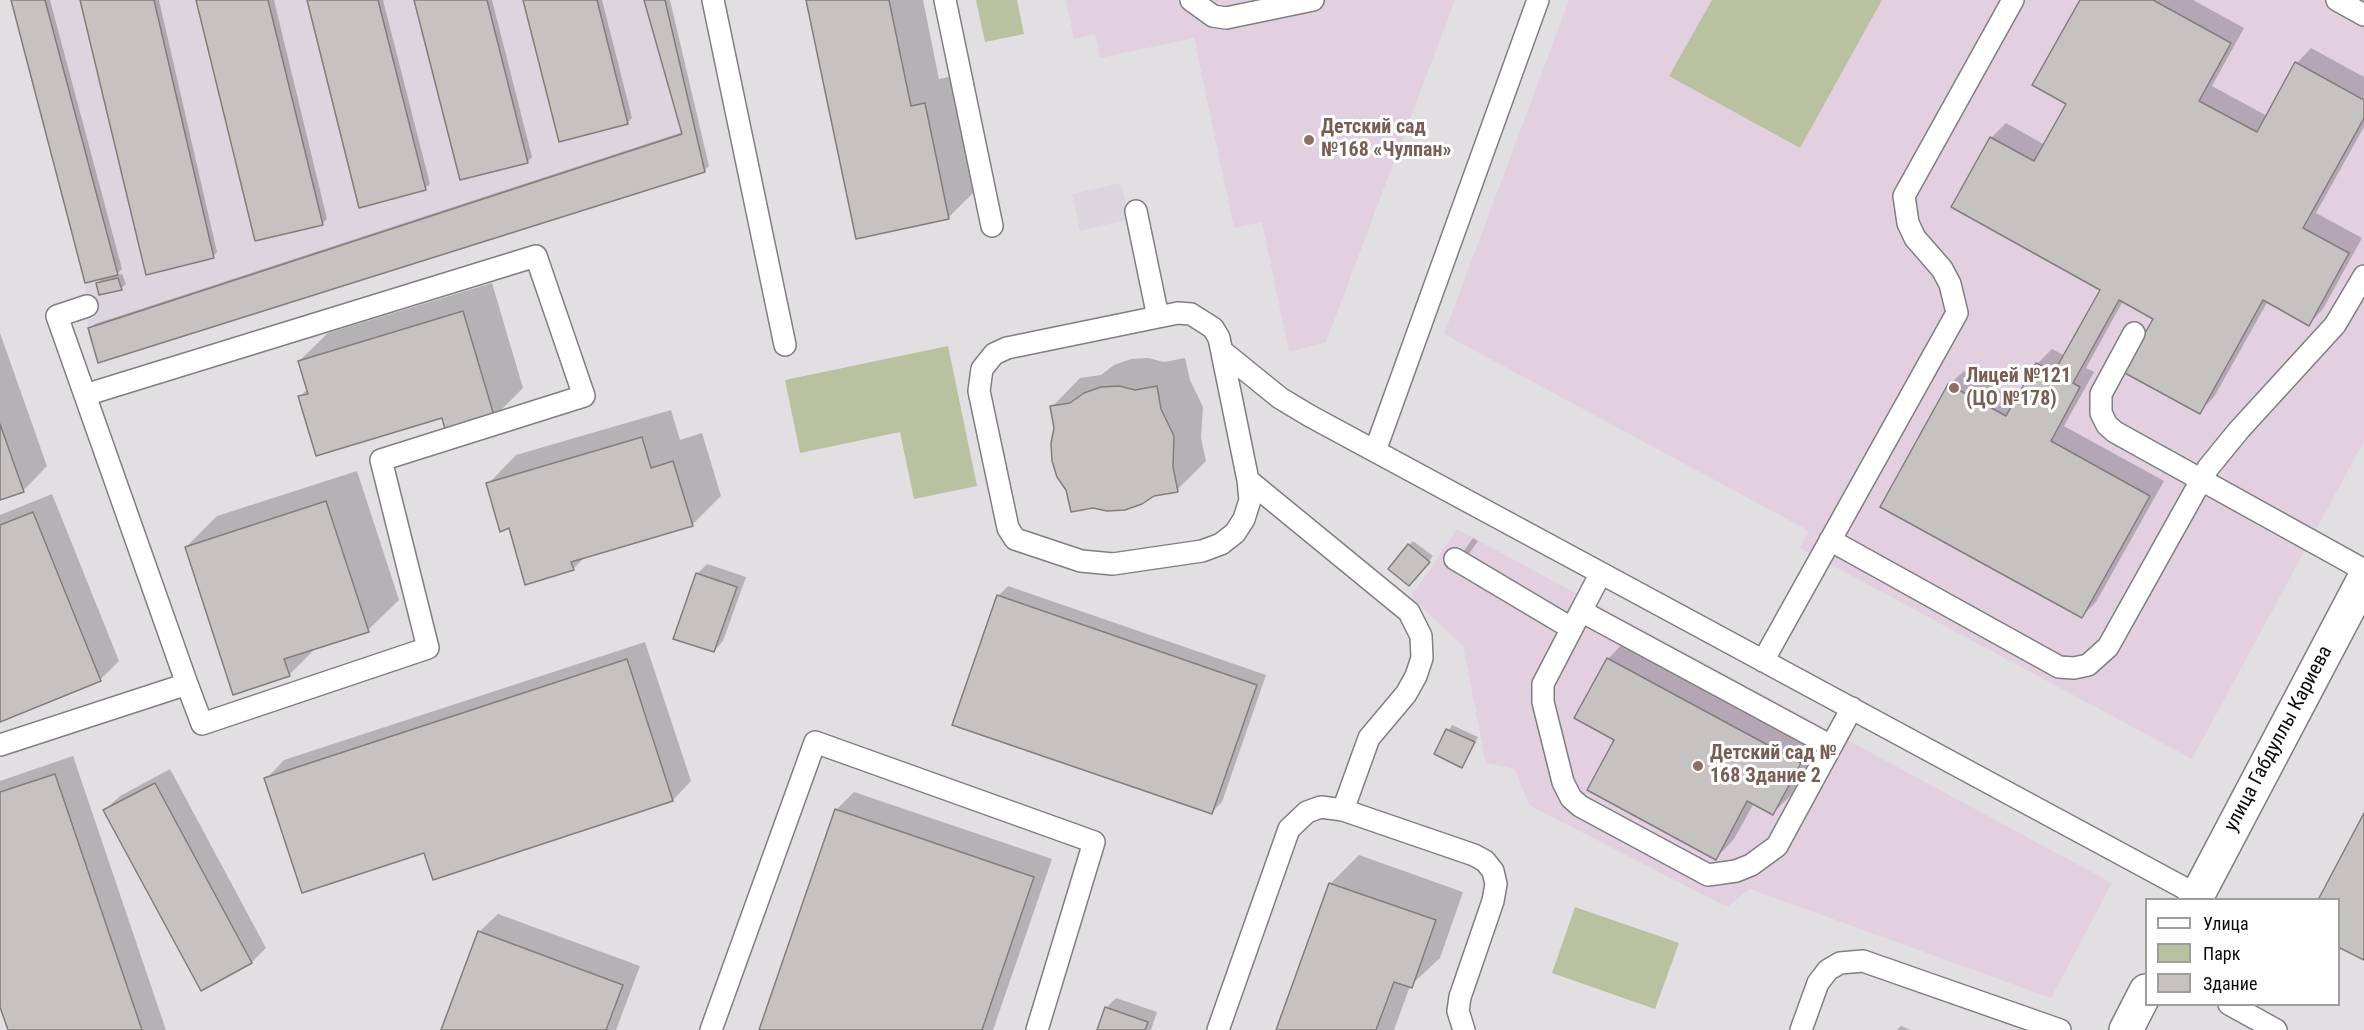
<!DOCTYPE html>
<html>
<head>
<meta charset="utf-8">
<style>
	body { margin:0 }
	#map { position:relative; width:2364px; height:1030px; overflow:hidden; background:#e1dfe2; font-family:"Roboto Condensed",sans-serif }
	canvas { display:block }
	.legend { position:absolute; left:2145px; top:898px; width:195px; height:108px; box-sizing:border-box; background:#fff; border:2px solid #9e9d9e; margin:0; padding:8px 10px; list-style:none; font-size:18px; color:#0c0b0c }
	.legend li { display:flex; align-items:center; gap:12px; height:30px }
	.legend b { width:30px; border:2px solid #9e9d9e }
</style>
</head>
<body>
<div id="map">
<canvas width="2364" height="1030"></canvas>
<ul class="legend">
<li><b style="height:8px;background:#fff"></b>Улица</li>
<li><b style="height:16px;background:#bac1a1"></b>Парк</li>
<li><b style="height:16px;background:#c6c2c1"></b>Здание</li>
</ul>
</div>
<script>
const ctx = document.querySelector('canvas').getContext('2d');
ctx.lineJoin = 'round';
function fill(path, color) { ctx.fillStyle = color; ctx.fill(path, 'evenodd'); }
const poly = rows => new Path2D(rows.map(r => 'M' + r).join(''));
function trace(path, color, width, dash) { ctx.strokeStyle = color; ctx.lineWidth = width; ctx.lineCap = dash ? 'butt' : 'round'; ctx.setLineDash(dash || []); ctx.stroke(path); }
function write(font, color, halo, rows, align = 'center') {
  ctx.font = font + ' "Roboto Condensed",sans-serif'; ctx.lineWidth = 6; ctx.setLineDash([]); ctx.textBaseline = 'middle'; ctx.strokeStyle = halo; ctx.fillStyle = color; for (const [text, x, y, turn = 0] of rows) {
    ctx.save(); ctx.translate(x, y); ctx.rotate((+turn || 0) * Math.PI / 180); ctx.textAlign = isNaN(turn) ? turn : align; if (halo) ctx.strokeText(text, 0, 0); ctx.fillText(text, 0, 0); ctx.restore();
  }
}
const built = poly([
	[11,0,665,0,705,172,98,363,88,328,85,283],
	[1121,183,1130,219,1080,231,1072,194]
]);
const education = poly([
	[1066,0,1455,0,1326,342,1289,352,1262,222,1234,228,1194,38,1100,58,1095,34,1074,39],
	[1569,0,2364,0,2364,441,2192,759,1800,548,1809,531,1444,334],
	[1457,529,2112,883,2051,998,1750,889,1727,907,1529,805,1515,769,1486,763,1463,646,1411,597]
]);
const green = poly([
	[976,0,1017,0,1024,34,985,42],
	[1712,0,1882,0,1800,148,1669,76],
	[948,346,977,486,914,499,900,432,800,453,785,380],
	[1575,907,1679,943,1655,1009,1552,973]
]);
const shadow = poly([
	[13,0,50,0,122,269,115,276,122,274,126,284,121,288,97,284,104,277],
	[81,0,159,0,217,252,213,256],
	[197,0,274,0,327,219,323,223,256,240],
	[308,0,383,0,430,184,425,188],
	[416,0,492,0,532,157,527,162],
	[525,0,602,0,632,118,627,123],
	[645,0,670,0,709,166,704,171,90,328,95,324,683,132],
	[808,0,923,0,939,79,953,76,977,189,948,218],
	[2081,0,2193,0,2244,28,2212,86,2267,116,2297,63,2311,48,2364,77,2364,127,2316,213,2362,238,2323,309,2309,324,2268,301,2214,397,2199,412,2155,319,2123,301,2086,368,2094,372,2064,426,2164,481,2096,602,2082,616,1949,385,1964,371,2017,400,2037,364,2052,349,2065,356,2102,289,1953,207,1991,138,2006,123,2045,145,2068,103],
	[492,283,523,388,494,417,299,397,308,389,299,361,328,333],
	[0,333,47,466,23,491,0,499],
	[1148,358,1164,362,1185,358,1190,380,1203,407,1201,438,1206,461,1177,490,1056,428,1052,407,1080,378,1101,375,1114,365,1131,359],
	[671,410,680,440,702,433,721,496,692,525,586,556,573,569,510,526,488,484,516,455],
	[357,471,399,600,368,630,318,646,289,675,186,547,217,516],
	[52,494,119,661,100,680,0,720,0,515],
	[1473,538,1478,541,1466,558,1461,555],
	[1413,541,1433,556,1414,580,1409,545],
	[707,564,746,577,723,641,714,651,697,574],
	[1008,586,1266,675,1222,802,1212,812,998,596],
	[1626,640,1819,744,1791,795,1773,813,1754,803,1734,839,1716,858,1608,659],
	[645,642,691,781,673,800,434,878,425,851,266,779,284,760],
	[1452,725,1478,737,1462,766,1436,753],
	[73,756,166,1030,9,1030,0,1002,0,781],
	[170,769,266,948,252,962,202,989,105,810,120,796],
	[854,792,1052,859,993,1030,760,1030,836,810],
	[1359,855,1463,892,1440,958,1410,986,1394,1030,1278,1030,1330,884],
	[498,914,640,966,616,1030,443,1030,479,932],
	[1116,998,1157,1012,1151,1030,1098,1030,1106,1008],
	[1901,1026,1911,1030,1897,1030]
]);
const building = poly([
	[11,0,45,0,118,275,85,283,11,0],
	[80,0,154,0,214,258,146,275,80,0],
	[196,0,268,0,323,225,255,241,196,0],
	[307,0,378,0,426,190,359,208,307,0],
	[414,0,487,0,528,163,460,180,414,0],
	[523,0,597,0,628,124,559,142,523,0],
	[644,0,665,0,705,172,98,363,88,328,682,134,644,0],
	[806,0,889,0,911,106,925,103,949,219,856,239,806,0],
	[2080,0,2153,0,2231,43,2199,101,2257,132,2295,62,2364,100,2364,118,2303,228,2349,253,2309,326,2263,300,2200,414,2123,372,2153,319,2119,300,2073,383,2080,387,2051,441,2150,496,2082,618,1880,507,1948,384,2006,416,2036,363,2054,372,2100,290,1951,207,1990,137,2034,161,2066,104,2032,85,2080,0],
	[118,278,122,290,99,295,96,283,118,278],
	[463,311,495,419,446,433,442,418,316,456,298,396,308,394,298,361,463,311],
	[1119,386,1135,390,1157,386,1161,409,1174,436,1173,467,1178,492,1154,496,1142,504,1125,510,1107,511,1093,508,1071,512,1066,490,1057,477,1052,461,1051,443,1054,428,1050,406,1070,403,1084,393,1101,387,1119,386],
	[0,424,24,492,0,500,0,424],
	[642,437,651,468,673,461,693,526,571,562,574,570,525,585,509,528,500,532,486,483,642,437],
	[326,501,369,632,284,659,290,676,233,695,185,547,326,501],
	[33,512,101,681,0,722,0,525,33,512],
	[1408,544,1430,562,1409,586,1388,569,1408,544],
	[696,573,737,587,714,652,673,639,696,573],
	[997,595,1257,685,1212,814,952,725,997,595],
	[1607,658,1801,763,1773,815,1747,801,1716,860,1587,790,1614,740,1574,718,1607,658],
	[627,659,673,801,433,880,424,853,302,893,264,778,627,659],
	[1446,729,1475,742,1462,768,1434,754,1446,729],
	[55,774,142,1030,8,1030,0,1007,0,792,55,774],
	[155,783,252,963,201,991,103,810,155,783],
	[835,809,1034,877,982,1030,759,1030,835,809],
	[2364,813,2364,960,2338,947,2338,900,2318,900,2364,813],
	[1329,883,1436,920,1412,988,1394,982,1376,1030,1276,1030,1329,883],
	[478,931,623,985,606,1030,441,1030,478,931],
	[1105,1007,1148,1022,1145,1030,1097,1030,1105,1007]
]);
const lane = poly([
	[713,0,785,345],
	[945,0,992,226],
	[1191,0,1213,16,1226,18,1313,0],
	[2337,0,2364,15],
	[1136,211,1158,317,1178,313,1191,314,1213,328,1219,338,1248,480,1250,500,1244,519,1235,533,1221,544,1202,551,1113,564,1081,561,1015,539,1008,528,979,391,982,369,994,354,1007,348,1158,317],
	[2134,333,2101,394,2101,413,2107,425,2115,432,2364,570],
	[1222,351,1280,398,1310,416,2197,895],
	[85,395,536,256,584,396,381,460,428,648,202,724,187,684],
	[1375,451,1538,0],
	[1248,480,1409,612,1421,636,1422,658,1416,676,1406,694,1369,738,1343,810],
	[1830,540,2059,667,2074,668,2088,665,2108,647,2208,468,2239,430,2335,325,2364,276],
	[1455,559,1571,628],
	[1581,611,1601,573],
	[1763,661,1957,313,1950,284,1942,269,1915,238,1908,223,1904,196,2013,0],
	[0,745,187,684,57,316,87,306],
	[1831,746,1581,611,1543,684,1543,702,1563,782,1571,798,1580,806,1708,875,1736,871,1751,865,1777,846,1852,708],
	[2229,1004,2276,1030],
	[711,1030,815,742,1094,842,1037,1030],
	[1218,1030,1289,829,1307,812,1321,807,1343,810,1474,855,1485,861,1493,871,1496,884,1493,901,1460,997,1458,1011,1464,1030],
	[1801,1030,1818,983,1828,970,1840,963,1863,961,2060,1030]
]);
const street = poly([
	[2195,900,2364,579],
	[2126,1030,2146,991]
]);
const markers = [
	[1309,140,6,"#8d6e63"],
	[1954,388,6,"#8d6e63"],
	[1698,766,6,"#8d6e63"]
];
const educationNames = [
	["Детский сад",1321,128],
	["№168 «Чулпан»",1321,151],
	["Лицей №121",1966,377],
	["(ЦО №178)",1966,400],
	["Детский сад №",1710,754],
	["168 Здание 2",1710,777]
];
const streetNames = [
	["улица Габдуллы Кариева",2279,739,-62]
];
fill(built, '#dbd5df');
fill(education, '#e2d0e1');
fill(green, '#bac1a1');
fill(shadow, '#0003');
fill(building, '#c6c2c1');
trace(building, '#817e7d', 1.5);
trace(lane, '#7f7e80', 24);
trace(street, '#7f7e80', 36);
trace(lane, '#fff', 21);
trace(street, '#fff', 33);
for (const [x, y, r, color] of markers) { const dot = new Path2D(); dot.arc(x, y, r, 0, 2 * Math.PI); ctx.fillStyle = color; ctx.fill(dot); trace(dot, '#fff', 2); }
write('bold 20px', '#785e54', '#fff', educationNames, 'left');
write('20px', '#0c0b0c', '#fff', streetNames);
</script>
</body>
</html>
